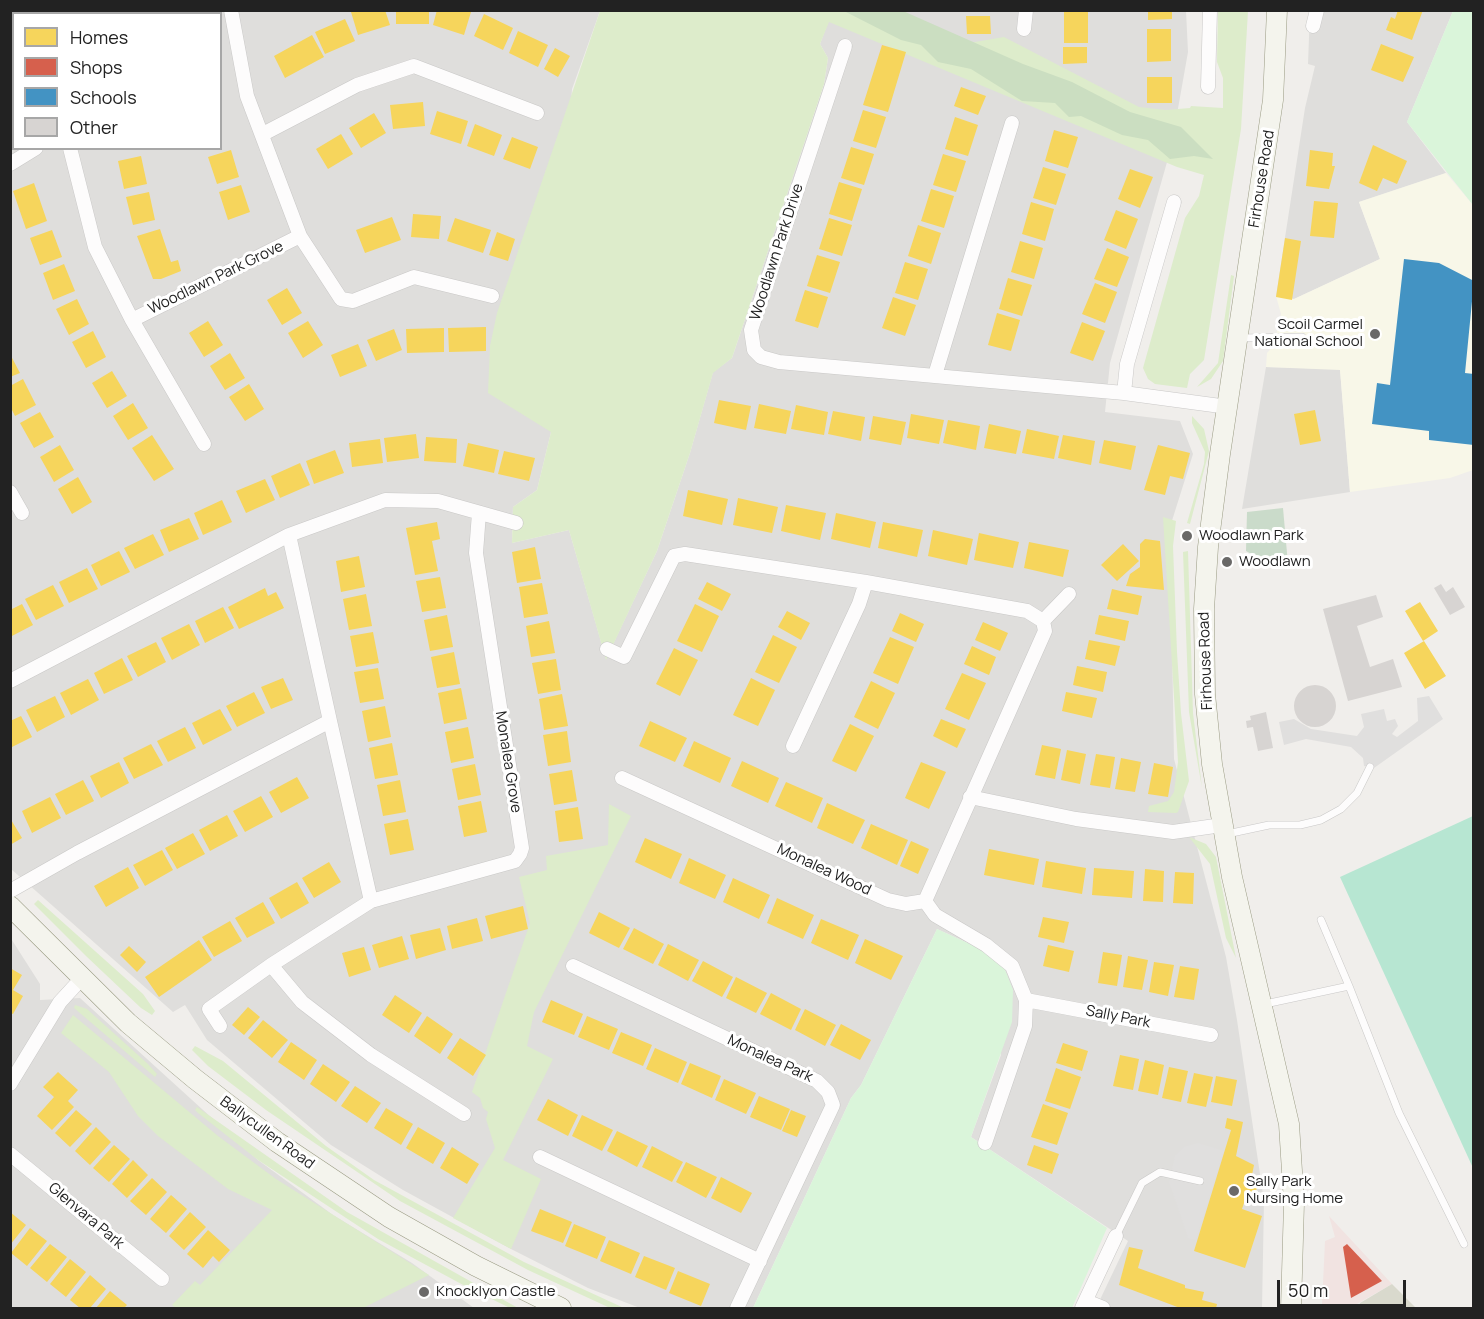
<!DOCTYPE html>
<html>
<head>
<meta charset="utf-8">
<style>
	body { margin:0 }
	#map { position:relative; width:1484px; height:1319px; overflow:hidden; background:#f0eeeb; font-family:Manrope,sans-serif }
	canvas { display:block }
	.frame { position:absolute; inset:0; border:12px solid #222; pointer-events:none }
	.legend { position:absolute; left:12px; top:12px; width:210px; height:138px; box-sizing:border-box; background:#fff; border:2px solid #a7a7a7; margin:0; padding:8px 10px; list-style:none; font-size:18px; color:#222 }
	.legend li { display:flex; align-items:center; gap:12px; height:30px }
	.legend b { width:30px; border:2px solid #a7a7a7 }
	.scale { position:absolute; left:1277px; top:1280px; width:129px; height:27px; box-sizing:border-box; border:3px solid #222; border-top:0; padding-left:8px; font-size:18px; line-height:21px; white-space:nowrap; color:#222; -webkit-text-stroke:4px #fff; paint-order:stroke }
</style>
</head>
<body>
<div id="map">
<canvas width="1484" height="1319"></canvas>
<div class="frame"></div>
<ul class="legend">
<li><b style="height:16px;background:#f6d55c"></b>Homes</li>
<li><b style="height:16px;background:#d6604d"></b>Shops</li>
<li><b style="height:16px;background:#4393c3"></b>Schools</li>
<li><b style="height:16px;background:#d7d4d2"></b>Other</li>
</ul>
<div class="scale">50 m</div>
</div>
<script>
const ctx = document.querySelector('canvas').getContext('2d');
ctx.lineJoin = 'round';
function fill(path, color) { ctx.fillStyle = color; ctx.fill(path, 'evenodd'); }
const poly = rows => new Path2D(rows.map(r => 'M' + r).join(''));
function trace(path, color, width, dash) { ctx.strokeStyle = color; ctx.lineWidth = width; ctx.lineCap = dash ? 'butt' : 'round'; ctx.setLineDash(dash || []); ctx.stroke(path); }
function write(font, color, halo, rows, align = 'center') {
  ctx.font = font + ' Manrope,sans-serif'; ctx.lineWidth = 6; ctx.setLineDash([]); ctx.textBaseline = 'middle'; ctx.strokeStyle = halo; ctx.fillStyle = color; for (const [text, x, y, turn = 0] of rows) {
    ctx.save(); ctx.translate(x, y); ctx.rotate((+turn || 0) * Math.PI / 180); ctx.textAlign = isNaN(turn) ? turn : align; if (halo) ctx.strokeText(text, 0, 0); ctx.fillText(text, 0, 0); ctx.restore();
  }
}
const residential = poly([
	[60,10,600,11,572,89,551,432,537,490,513,507,512,543,569,530,606,659,657,551,690,453,713,372,732,358,824,84,828,58,820,44,832,11,1186,11,1188,52,1171,148,1110,363,1105,412,1180,421,1193,454,1170,527,1174,759,1226,957,1237,1020,1264,1201,1262,1308,1096,1308,1128,1241,971,1137,1001,1055,981,949,937,929,861,1085,851,1098,753,1308,640,1308,588,1288,511,1249,403,1190,331,1145,207,1040,185,1005,173,1012,11,869,10,48,13,46,14,148,220,148,220,14,56,13],
	[1310,11,1453,11,1407,122,1446,173,1359,202,1380,259,1294,299,1276,296,1305,108,1315,66,1308,64],
	[1266,367,1340,369,1350,492,1242,509],
	[10,937,40,984,40,1000,80,998,258,1160,333,1215,412,1263,474,1308,11,1308]
]);
const commercial = poly([
	[1329,1216,1392,1284,1350,1308,1322,1305,1325,1241,1335,1237]
]);
const education = poly([
	[1446,173,1473,205,1473,470,1450,478,1350,492,1340,370,1266,367,1267,353,1274,345,1281,314,1276,296,1294,299,1380,259,1359,202]
]);
const construction = poly([
	[1392,1284,1416,1308,1359,1308,1360,1303]
]);
const grass = poly([
	[600,11,904,11,934,30,969,43,1004,37,1139,107,1166,110,1190,108,1191,106,1223,108,1223,78,1217,62,1218,11,1248,11,1241,129,1204,360,1190,374,1187,388,1155,384,1148,379,1143,368,1185,218,1199,196,1204,175,1177,167,829,22,820,44,828,58,824,84,732,358,713,373,690,453,657,551,606,660,569,530,512,543,513,507,537,490,551,432,488,393,490,346,497,313],
	[1231,275,1234,276,1223,361,1211,379,1197,387,1218,363],
	[1192,416,1204,429,1209,451,1190,524,1187,523,1204,464,1205,452,1192,423],
	[1163,517,1176,521,1173,546,1177,652,1181,713,1189,781,1178,812,1176,813,1148,812,1149,806,1168,801,1174,792,1178,762],
	[1188,551,1193,713,1202,788,1189,712,1183,552],
	[609,804,631,816,534,1012,527,1046,553,1059,503,1160,541,1179,511,1249,453,1218,495,1148,486,1119,488,1112,483,1108,480,1098,472,1092,530,923,519,877,547,870,546,856,608,845],
	[1189,837,1206,844,1216,857,1236,958,1226,938,1210,864],
	[38,900,143,994,155,1011,152,1015,141,1008,86,956,34,904],
	[75,1005,87,1009,148,1064,157,1074,155,1077,74,1008],
	[73,1015,218,1136,276,1179,429,1275,363,1308,176,1308,172,1305,195,1281,200,1285,272,1210,228,1189,158,1136,138,1116,109,1072,61,1033],
	[195,1046,223,1061,326,1146,374,1180,524,1262,624,1308,610,1308,528,1270,400,1201,266,1110,208,1066,192,1050],
	[197,1107,347,1212,518,1308,510,1308,465,1286,378,1239,258,1160,198,1113,195,1110]
]);
const forest = poly([
	[814,11,903,11,1023,64,1072,82,1130,112,1181,127,1213,159,1194,156,1170,159,1148,140,1122,135,1081,116,1069,117,1055,103,1022,101,971,69,938,62,921,45,901,40,846,12]
]);
const cemetery = poly([
	[1283,508,1288,564,1274,567,1246,551,1247,512]
]);
const park = poly([
	[1453,11,1473,11,1473,205,1407,122],
	[937,929,981,949,1004,967,1013,990,1012,1022,971,1137,1107,1228,1072,1308,753,1308,851,1098,861,1085]
]);
const pitch = poly([
	[1473,816,1473,1168,1340,877]
]);
const parking = poly([
	[1429,696,1443,719,1374,768,1364,766,1363,758,1351,747,1306,739,1284,745,1279,722,1294,719,1311,729,1357,736,1364,727,1361,714,1384,709,1387,721,1395,719,1398,726,1392,734,1397,737,1418,721,1417,698],
	[1198,1143,1224,1151,1196,1240,1188,1238,1169,1182,1175,1155,1184,1147]
]);
const homes = poly([
	[355,10,385,10,390,25,358,35,351,12],
	[396,10,429,10,429,24,396,24],
	[437,10,471,12,464,35,433,25],
	[1064,10,1088,10,1088,43,1064,43],
	[1148,10,1172,10,1172,19,1148,20],
	[1398,10,1423,10,1412,40,1386,30,1391,17,1395,19],
	[484,14,513,28,503,50,474,36],
	[966,16,990,16,991,34,967,34],
	[345,19,355,41,325,54,315,32],
	[1147,29,1171,29,1171,61,1147,62],
	[518,31,548,45,538,67,509,53],
	[312,35,324,57,285,78,274,56],
	[1381,44,1414,57,1403,82,1371,70],
	[882,45,906,52,888,112,863,105],
	[1063,47,1087,47,1087,63,1063,64],
	[555,48,570,56,558,77,544,69],
	[1147,77,1172,77,1172,103,1147,103],
	[961,87,986,96,978,115,954,106],
	[423,102,425,126,393,129,390,105],
	[863,110,886,117,876,148,853,141],
	[437,111,468,121,461,144,430,134],
	[374,113,386,133,361,148,349,128],
	[955,117,978,125,968,156,945,149],
	[475,124,502,135,494,156,467,146],
	[1054,130,1078,137,1068,168,1045,161],
	[341,134,353,154,328,169,316,149],
	[512,137,538,147,530,169,503,159],
	[1373,145,1407,161,1397,184,1383,178,1377,191,1359,183],
	[851,147,874,154,864,185,841,178],
	[231,150,239,177,217,184,208,157],
	[1310,150,1333,153,1332,166,1335,166,1329,189,1306,186],
	[943,154,966,161,956,192,933,185],
	[141,156,147,184,124,189,118,161],
	[1043,167,1066,174,1056,205,1033,198],
	[1130,169,1153,177,1140,208,1118,199],
	[839,182,862,189,852,221,829,214],
	[34,183,47,221,26,229,13,191],
	[241,185,250,212,228,220,219,192],
	[931,189,954,196,944,228,921,221],
	[149,192,155,220,133,225,126,197],
	[1314,201,1338,203,1334,238,1310,236],
	[1031,202,1054,209,1045,241,1022,234],
	[1116,210,1138,219,1126,249,1104,240],
	[413,214,441,216,439,239,411,237],
	[392,217,401,240,365,253,356,230],
	[455,218,491,230,483,253,447,241],
	[829,218,852,225,842,256,819,249],
	[918,225,941,233,931,264,908,256],
	[160,229,171,262,178,260,181,271,161,279,153,279,137,236],
	[52,230,62,257,40,265,30,238],
	[497,232,515,239,508,261,489,255],
	[1285,238,1301,241,1292,300,1276,297],
	[1020,241,1043,248,1034,279,1011,272],
	[1107,248,1129,257,1117,287,1094,279],
	[817,255,840,262,830,293,807,286],
	[905,262,928,269,918,300,895,293],
	[64,264,75,291,53,300,43,273],
	[1008,278,1032,285,1022,316,999,309],
	[1095,283,1117,292,1105,323,1082,314],
	[287,288,302,313,282,325,267,300],
	[805,290,828,297,818,328,795,321],
	[893,297,916,305,905,336,882,328],
	[77,299,89,324,69,335,56,309],
	[997,313,1020,320,1011,351,988,345],
	[208,321,223,345,204,357,189,333],
	[308,321,323,345,303,358,288,333],
	[1082,322,1105,331,1093,361,1070,353],
	[486,327,486,351,449,352,448,328],
	[444,328,444,352,407,353,406,329],
	[394,329,402,350,376,361,367,340],
	[93,331,106,357,86,368,72,342],
	[358,344,367,366,340,377,331,355],
	[230,353,245,378,225,390,210,366],
	[10,354,20,373,10,377],
	[112,371,127,396,107,408,92,383],
	[23,379,36,405,15,416,10,406,10,386],
	[249,384,264,409,245,421,229,397],
	[719,400,751,406,746,430,714,423],
	[133,403,148,428,128,440,113,416],
	[759,404,791,411,786,434,754,428],
	[796,405,828,412,824,435,791,429],
	[1315,410,1321,441,1300,445,1294,414],
	[833,411,865,417,861,441,828,434],
	[40,412,54,437,34,448,20,423],
	[911,414,944,420,939,444,907,438],
	[873,416,906,422,901,445,869,439],
	[948,420,980,426,976,450,943,443],
	[989,424,1021,431,1016,454,984,448],
	[1027,429,1059,436,1054,459,1022,453],
	[416,434,419,458,387,462,384,438],
	[152,435,174,469,154,481,132,448],
	[1063,435,1095,441,1091,465,1058,458],
	[426,437,457,439,456,463,424,461],
	[380,439,383,463,352,467,349,443],
	[1104,440,1136,446,1131,470,1099,463],
	[468,443,499,450,494,473,463,466],
	[60,445,74,470,54,482,40,457],
	[1158,445,1190,453,1183,479,1170,476,1165,495,1144,490],
	[335,450,344,473,314,484,306,461],
	[504,451,535,458,529,481,498,474],
	[300,463,310,485,280,498,271,476],
	[78,477,92,502,72,514,58,489],
	[265,479,275,500,246,513,236,491],
	[688,490,728,499,722,525,683,516],
	[738,498,778,507,772,533,733,525],
	[222,500,232,522,203,535,194,513],
	[786,505,826,513,820,540,781,531],
	[836,513,876,522,870,548,831,539],
	[189,518,199,539,169,552,160,530],
	[437,522,440,539,432,541,438,571,415,575,406,528],
	[883,522,923,530,917,557,878,548],
	[933,530,973,539,967,565,928,556],
	[979,533,1019,542,1013,568,974,560],
	[153,534,164,555,135,569,124,548],
	[1145,539,1160,541,1164,590,1126,586,1130,574,1140,567,1140,544],
	[1029,542,1069,550,1063,577,1024,568],
	[1123,544,1139,561,1117,581,1101,565],
	[535,547,541,579,517,583,512,552],
	[119,551,130,572,101,586,91,565],
	[359,556,365,587,341,592,336,561],
	[87,568,98,589,69,603,59,582],
	[440,577,446,608,422,612,416,581],
	[707,582,731,594,722,611,698,599],
	[542,583,548,614,524,618,519,587],
	[53,585,64,606,36,620,25,599],
	[265,588,268,596,276,592,284,608,239,629,228,607],
	[1112,589,1142,596,1138,615,1107,609],
	[366,594,372,626,349,630,343,599],
	[1420,602,1438,631,1423,641,1405,611],
	[22,604,33,625,10,637,10,610],
	[695,604,719,616,702,652,677,641],
	[223,607,234,628,205,643,195,621],
	[787,611,810,623,801,640,778,627],
	[900,613,924,624,916,642,892,631],
	[447,615,453,647,430,651,424,620],
	[1099,615,1129,621,1125,641,1095,634],
	[549,621,555,653,531,657,526,626],
	[983,622,1008,633,1000,651,975,640],
	[189,624,200,645,172,660,161,638],
	[373,632,379,663,356,667,350,636],
	[773,635,797,647,779,683,755,672],
	[890,637,914,647,898,684,873,673],
	[1089,640,1120,646,1115,666,1085,659],
	[1424,641,1446,676,1425,689,1404,653],
	[156,642,166,662,138,677,127,656],
	[972,646,996,657,989,675,964,664],
	[674,648,698,660,680,696,656,684],
	[454,652,460,684,437,688,431,657],
	[122,658,133,680,104,694,94,673],
	[556,659,561,690,538,694,532,663],
	[1077,666,1107,672,1103,692,1073,685],
	[378,668,384,699,360,703,354,672],
	[962,673,986,683,969,720,945,709],
	[283,678,293,700,271,709,261,687],
	[751,678,775,690,758,726,733,715],
	[88,679,99,700,71,715,60,693],
	[871,681,895,693,878,729,854,717],
	[461,688,467,719,444,724,438,693],
	[254,692,265,713,237,727,226,706],
	[1066,692,1097,698,1092,718,1062,711],
	[562,694,568,726,544,730,539,699],
	[55,696,65,717,37,732,26,710],
	[385,706,391,737,368,742,362,711],
	[220,709,232,730,203,745,192,723],
	[21,716,32,737,10,748,10,721],
	[941,719,966,729,957,748,933,736],
	[650,721,687,738,675,762,639,746],
	[850,724,874,736,856,772,832,761],
	[185,727,196,748,168,762,157,741],
	[468,727,474,758,451,763,445,732],
	[567,731,571,762,548,766,543,735],
	[694,741,731,758,720,783,683,766],
	[392,743,398,775,375,779,369,748],
	[151,744,163,765,134,779,123,758],
	[1042,745,1061,749,1055,779,1035,775],
	[1067,750,1086,754,1080,784,1061,780],
	[1096,754,1115,757,1110,788,1090,785],
	[1121,758,1141,762,1135,792,1115,789],
	[742,761,779,778,768,803,731,786],
	[119,762,129,783,101,798,90,776],
	[921,762,946,772,929,809,905,798],
	[1154,763,1173,767,1168,797,1148,794],
	[475,764,481,795,458,800,452,769],
	[572,770,577,801,554,805,549,774],
	[297,777,309,798,281,813,269,792],
	[83,780,94,801,66,815,55,794],
	[400,780,406,812,383,816,377,785],
	[786,782,823,798,812,823,775,806],
	[261,796,273,817,245,832,233,811],
	[50,797,61,818,32,833,22,811],
	[481,801,487,832,464,837,458,806],
	[827,803,865,820,853,844,817,828],
	[578,807,583,839,559,842,555,811],
	[227,815,238,836,210,851,199,830],
	[10,818,22,838,10,845],
	[408,819,414,850,390,855,384,824],
	[871,824,908,840,897,865,861,848],
	[193,833,205,854,177,869,165,848],
	[645,838,682,854,671,879,635,862],
	[911,841,929,849,918,874,900,866],
	[989,849,1039,859,1034,885,984,875],
	[162,850,173,870,145,886,133,865],
	[689,858,726,875,715,899,679,883],
	[1046,861,1086,868,1082,894,1042,887],
	[329,862,341,882,314,898,302,878],
	[128,867,139,888,106,907,94,886],
	[1094,868,1134,871,1132,898,1092,895],
	[1145,869,1164,871,1163,902,1143,901],
	[1175,872,1194,873,1193,904,1173,903],
	[733,878,770,895,759,919,723,902],
	[297,882,309,903,281,919,269,898],
	[777,898,814,915,803,939,767,923],
	[263,902,275,923,247,938,235,918],
	[523,906,528,929,491,939,485,916],
	[599,912,630,928,619,948,589,933],
	[1043,917,1069,922,1064,943,1038,937],
	[477,918,483,941,452,949,447,926],
	[821,919,859,935,848,960,811,943],
	[230,921,242,941,214,957,202,937],
	[440,928,446,950,416,959,410,935],
	[634,928,664,944,653,964,623,949],
	[402,936,409,959,379,968,372,945],
	[865,939,903,956,891,980,855,963],
	[199,940,212,960,159,997,145,977],
	[668,944,699,960,688,981,658,965],
	[1048,945,1074,951,1069,972,1043,966],
	[129,946,146,962,137,972,120,955],
	[364,947,371,970,349,977,342,953],
	[1103,952,1122,955,1117,986,1098,983],
	[1128,956,1148,960,1142,990,1123,987],
	[703,961,733,977,722,997,692,981],
	[1154,962,1174,965,1168,996,1149,992],
	[1180,966,1199,969,1194,1000,1174,997],
	[10,968,22,975,13,990,23,996,13,1014,10,1013],
	[736,977,767,993,756,1013,726,998],
	[771,993,801,1009,791,1030,760,1014],
	[395,995,422,1013,409,1033,382,1015],
	[551,1000,583,1014,574,1035,542,1022],
	[248,1007,260,1017,244,1035,232,1025],
	[805,1009,836,1025,825,1046,795,1030],
	[427,1016,453,1034,440,1054,414,1036],
	[587,1016,618,1029,609,1050,578,1037],
	[263,1020,288,1040,272,1058,248,1038],
	[841,1024,871,1040,860,1060,830,1045],
	[621,1032,652,1045,643,1066,612,1053],
	[460,1038,486,1055,473,1076,447,1058],
	[291,1042,317,1060,304,1080,278,1062],
	[1063,1043,1088,1051,1082,1071,1056,1063],
	[655,1048,687,1062,678,1083,646,1069],
	[1120,1055,1139,1059,1133,1090,1113,1086],
	[1145,1060,1164,1065,1158,1095,1138,1091],
	[690,1063,721,1076,712,1098,681,1084],
	[323,1064,350,1082,336,1102,310,1084],
	[1169,1067,1188,1071,1181,1102,1162,1098],
	[1056,1068,1081,1077,1070,1109,1045,1101],
	[58,1072,78,1090,68,1101,74,1107,52,1130,37,1116,54,1097,43,1087],
	[1194,1073,1213,1077,1206,1107,1187,1103],
	[1216,1076,1237,1080,1232,1106,1211,1102],
	[724,1079,756,1093,746,1114,715,1100],
	[355,1086,381,1103,367,1123,341,1106],
	[759,1096,790,1109,781,1130,750,1117],
	[548,1099,578,1115,568,1136,537,1120],
	[1043,1104,1068,1113,1057,1145,1031,1137],
	[386,1108,413,1124,401,1145,374,1128],
	[76,1110,92,1124,70,1147,55,1133],
	[791,1110,806,1116,797,1137,782,1131],
	[582,1115,613,1130,602,1151,572,1136],
	[1227,1118,1243,1122,1236,1156,1254,1165,1250,1185,1257,1188,1254,1197,1247,1194,1242,1209,1262,1216,1245,1268,1194,1251,1231,1130,1225,1128],
	[96,1127,111,1142,90,1165,75,1151],
	[418,1127,445,1143,433,1164,406,1148],
	[617,1131,648,1146,637,1167,607,1151],
	[114,1145,130,1159,109,1182,93,1168],
	[1034,1145,1059,1154,1052,1174,1027,1165],
	[652,1146,683,1162,672,1182,642,1167],
	[452,1147,479,1164,467,1184,440,1168],
	[133,1160,148,1175,127,1198,112,1184],
	[686,1162,717,1177,706,1198,676,1182],
	[721,1177,752,1193,741,1213,711,1198],
	[152,1178,167,1192,146,1215,130,1201],
	[171,1195,187,1209,166,1233,150,1219],
	[540,1209,572,1222,563,1243,531,1231],
	[10,1212,26,1225,10,1245],
	[190,1212,206,1227,184,1250,169,1236],
	[574,1224,606,1237,597,1259,565,1246],
	[30,1228,47,1241,27,1266,11,1253],
	[208,1230,230,1250,219,1262,213,1256,203,1268,187,1254],
	[609,1240,640,1253,631,1274,600,1261],
	[50,1244,67,1257,47,1282,30,1268],
	[1129,1247,1143,1250,1138,1268,1185,1285,1185,1288,1204,1292,1202,1300,1217,1304,1216,1308,1180,1308,1119,1285],
	[644,1256,675,1268,666,1290,635,1277],
	[70,1259,86,1272,66,1297,50,1284],
	[678,1271,710,1284,701,1306,669,1293],
	[90,1275,106,1289,90,1308,80,1308,70,1300],
	[110,1291,127,1305,124,1308,96,1308]
]);
const shops = poly([
	[1347,1244,1382,1281,1351,1298,1343,1247]
]);
const schools = poly([
	[1404,259,1439,263,1474,281,1465,373,1474,374,1474,445,1429,440,1429,431,1372,424,1377,383,1390,385]
]);
const building = poly([
	[1441,584,1446,592,1453,587,1465,607,1450,615,1434,588],
	[1376,595,1383,617,1357,626,1370,667,1393,659,1402,687,1348,701,1323,609],
	'1294 706a21 21 0 1 1 42 0a21 21 0 1 1-42 0Z',
	[1266,712,1273,748,1258,751,1253,727,1247,728,1246,721,1251,720,1250,716]
]);
const lane = poly([
	[1240,338,1302,337],
	[1227,834,1269,825,1300,825,1321,820,1341,809,1357,793,1370,767],
	[1321,920,1349,986],
	[1265,1004,1349,986,1399,1113,1464,1244],
	[1116,1236,1142,1183,1160,1172,1200,1181]
]);
const street = poly([
	[41,10,42,14],
	[1313,26,1317,10],
	[1024,29,1026,10],
	[845,46,751,330,754,350,761,357,779,362,1124,393,1228,407],
	[1208,87,1210,10],
	[263,134,357,85,414,66,537,113],
	[70,148,95,247,132,320,300,236,247,96,231,10],
	[10,164,36,148],
	[300,236,341,299,353,301,414,277,492,296],
	[132,320,204,444],
	[935,375,1012,123],
	[1124,393,1127,364,1174,202],
	[10,492,22,513],
	[289,535,385,500,438,501,516,523],
	[1043,621,1069,594],
	[607,649,624,657,674,556,685,554,866,582,1027,611,1043,621,1045,631,925,901,906,904,888,900,622,778],
	[10,681,289,535,330,721,77,853,10,891],
	[330,721,371,901],
	[793,746,859,604,866,582],
	[970,797,1076,819,1173,832,1222,825],
	[925,901,935,915,986,945,1012,966,1026,1000,1025,1026,985,1143],
	[271,965,302,1002,371,1055,464,1114],
	[573,966,817,1081,828,1092,833,1105,737,1308],
	[1026,1000,1211,1035],
	[220,1026,209,1009,271,965,371,901,515,861,520,854,522,848,476,553,479,513],
	[10,1084,60,1002,82,978],
	[10,1154,162,1279],
	[540,1157,760,1261],
	[1086,1301,1103,1308],
	[1082,1308,1116,1236]
]);
const secondary = poly([
	[1277,10,1273,100,1220,454,1208,547,1204,609,1205,694,1212,764,1232,877,1289,1124,1294,1203,1291,1308],
	[10,906,128,1023,195,1079,277,1142,389,1217,476,1266,561,1308]
]);
const markers = [
	[1375,334,6,"#6a6968"],
	[1187,536,6,"#6a6968"],
	[1227,562,6,"#6a6968"],
	[1234,1191,6,"#6a6968"],
	[424,1292,6,"#6a6968"]
];
const streetNames = [
	["Firhouse Road",1262,179,-81],
	["Woodlawn Park Drive",777,252,-72],
	["Woodlawn Park Grove",216,278,-26],
	["Firhouse Road",1206,661,-92],
	["Monalea Grove",508,762,81],
	["Monalea Wood",824,870,25],
	["Sally Park",1118,1017,11],
	["Monalea Park",770,1059,25],
	["Ballycullen Road",267,1133,36],
	["Glenvara Park",86,1216,40]
];
const poiNames = [
	["Scoil Carmel",1363,325,"right"],
	["National School",1363,342,"right"],
	["Woodlawn Park",1199,536],
	["Woodlawn",1239,562],
	["Sally Park",1246,1182],
	["Nursing Home",1246,1199],
	["Knocklyon Castle",436,1292]
];
fill(residential, '#dfdedc');
fill(commercial, '#f1e3e1');
fill(education, '#f8f7e8');
fill(construction, '#d9d9cd');
fill(grass, '#ddeccb');
fill(forest, '#cbdec1');
fill(cemetery, '#cadbca');
fill(park, '#daf5da');
fill(pitch, '#b7e6d2');
fill(parking, '#e0dfde');
fill(homes, '#f6d55c');
fill(shops, '#d6604d');
fill(schools, '#4393c3');
fill(building, '#d7d4d2');
trace(lane, '#c9c8c7', 8);
trace(street, '#c9c8c7', 15);
trace(secondary, '#999a82', 21);
trace(lane, '#fdfcfc', 7);
trace(street, '#fdfcfc', 14);
trace(secondary, '#f4f4ed', 20);
for (const [x, y, r, color] of markers) { const dot = new Path2D(); dot.arc(x, y, r, 0, 2 * Math.PI); ctx.fillStyle = color; ctx.fill(dot); trace(dot, '#fff', 2); }
write('15px', '#222', '#fff', streetNames);
write('15px', '#222', '#fff', poiNames, 'left');
</script>
</body>
</html>
